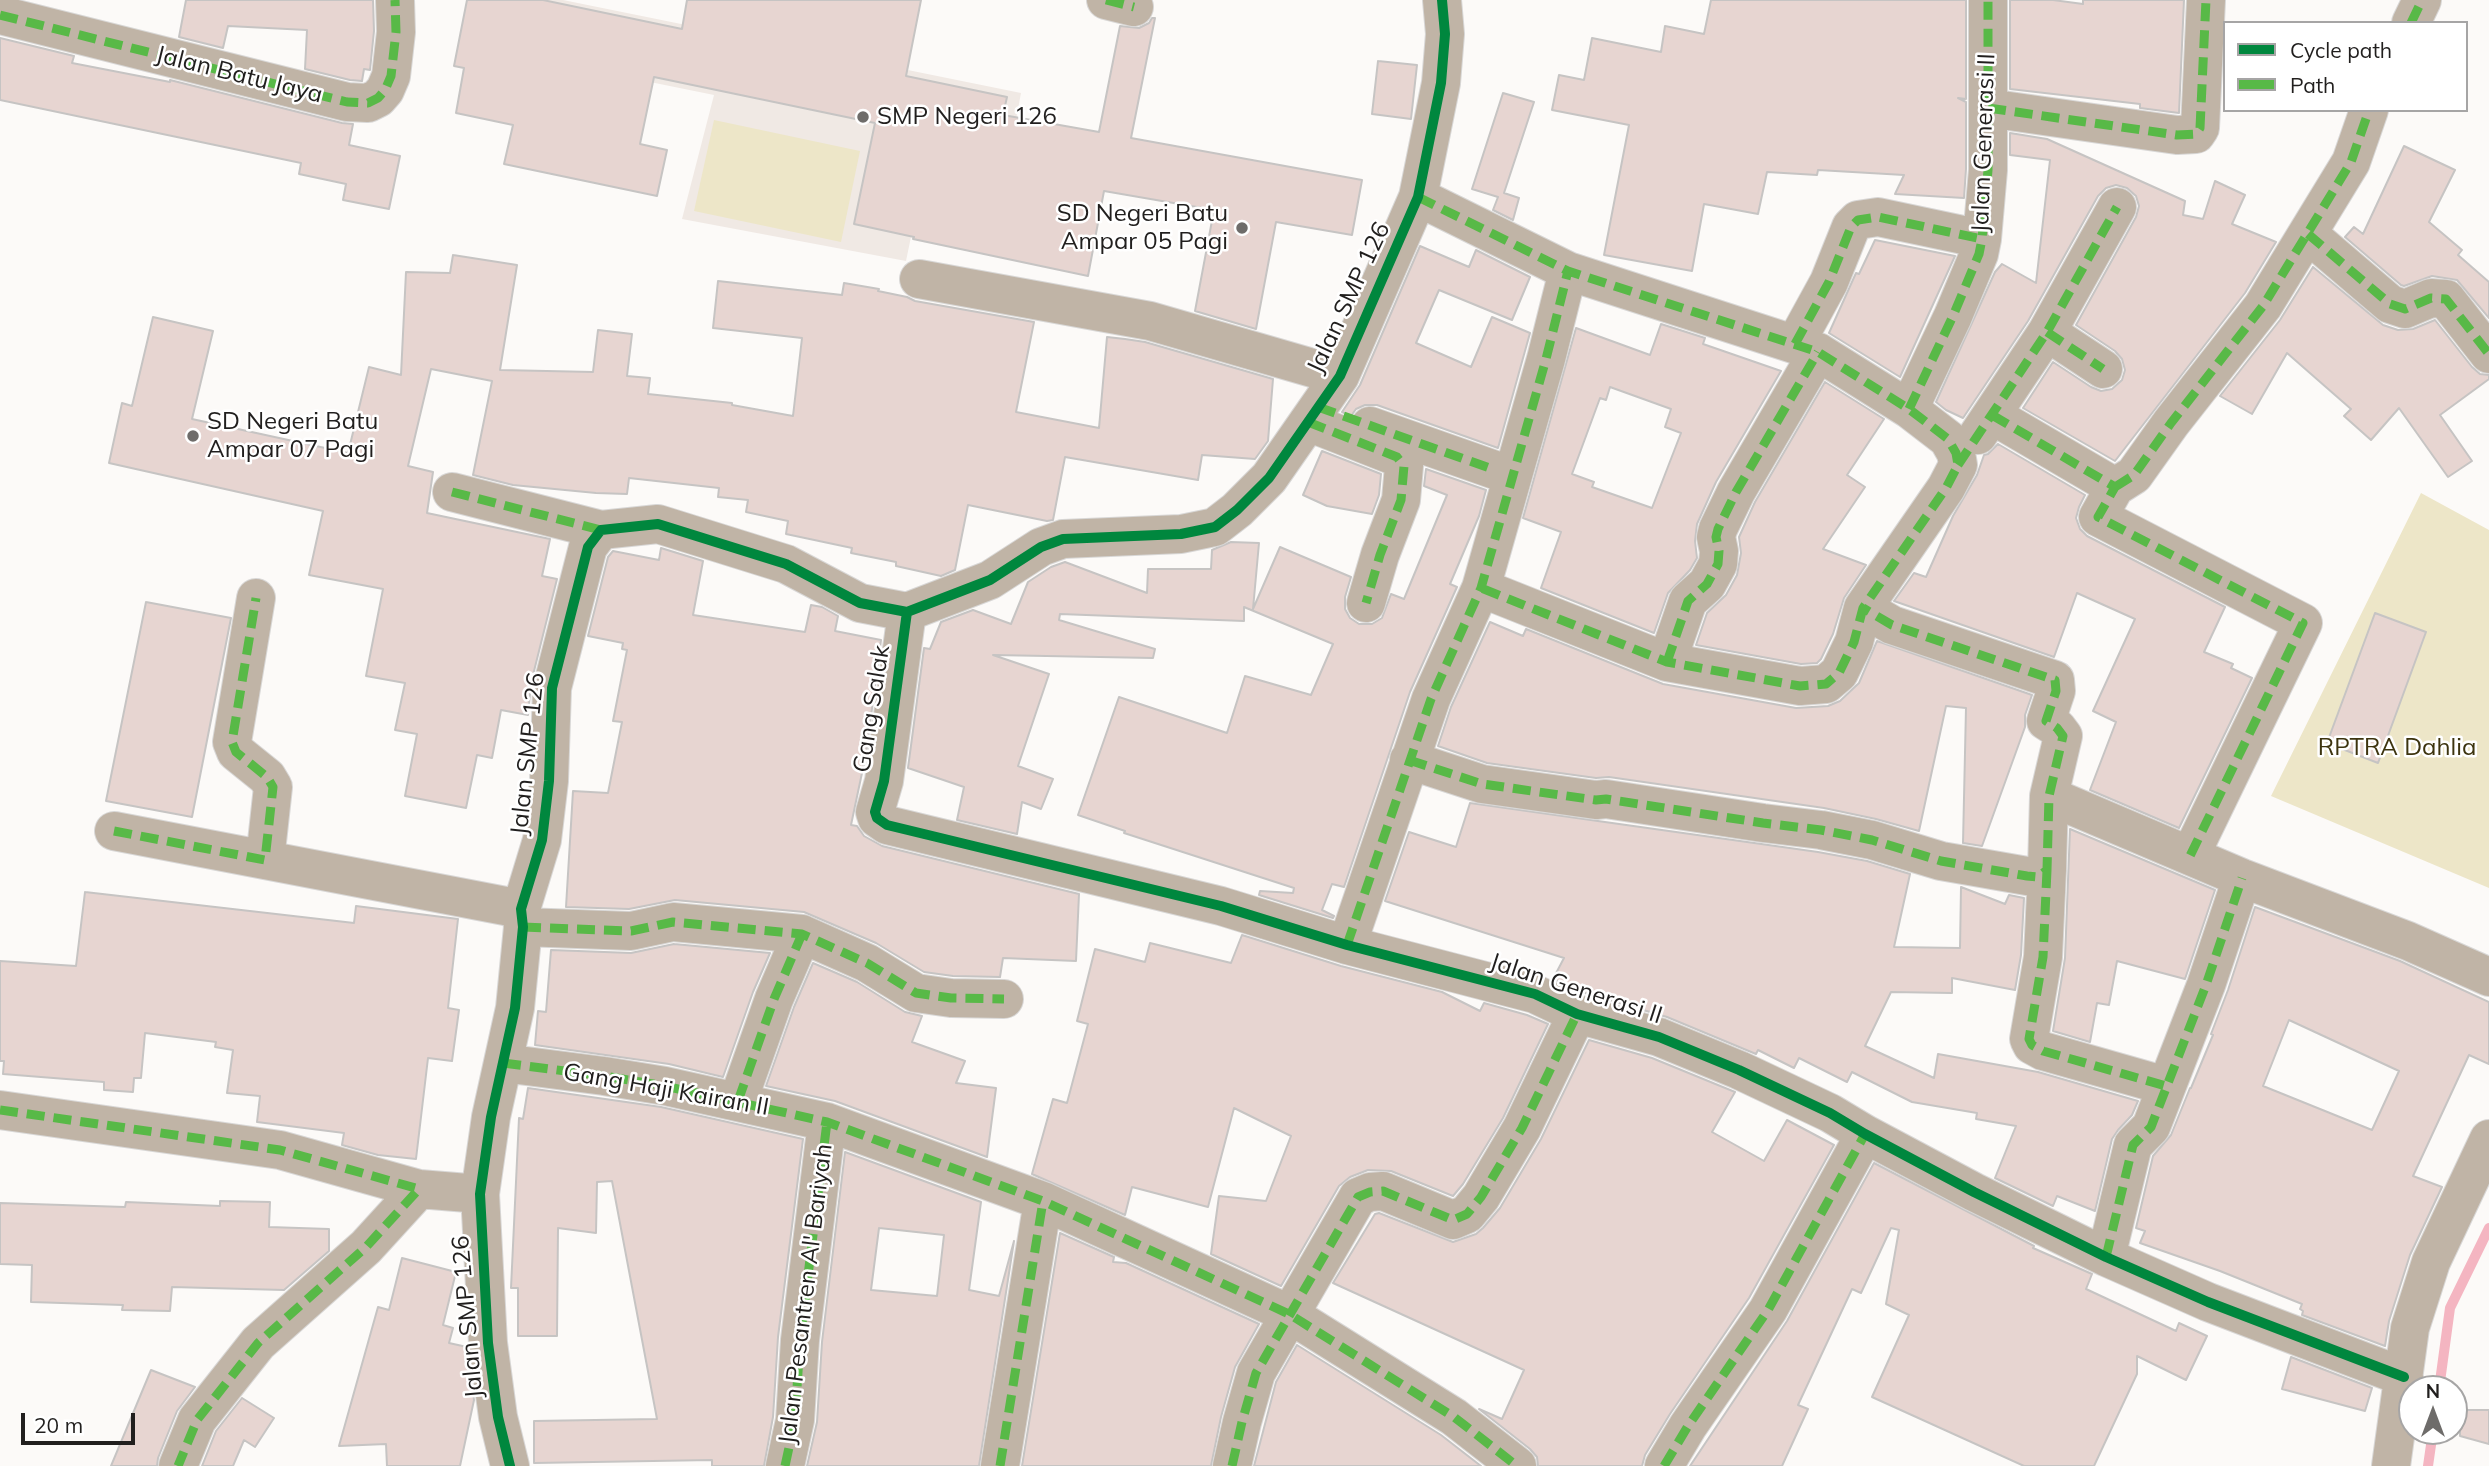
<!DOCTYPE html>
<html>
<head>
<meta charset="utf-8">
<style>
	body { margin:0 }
	#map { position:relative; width:2489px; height:1466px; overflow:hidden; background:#fcfaf8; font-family:Mulish,sans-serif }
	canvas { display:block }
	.legend { position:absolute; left:2223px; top:21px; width:245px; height:91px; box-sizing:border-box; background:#fff; border:2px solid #a6a5a5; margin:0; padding:9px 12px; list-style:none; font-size:21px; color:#211f1e }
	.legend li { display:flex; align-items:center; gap:14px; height:35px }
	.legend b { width:35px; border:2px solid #a6a5a5 }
	.north { position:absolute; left:2398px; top:1375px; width:70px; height:70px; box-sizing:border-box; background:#fff; border:2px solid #a6a5a5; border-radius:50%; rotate:0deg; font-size:19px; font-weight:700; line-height:28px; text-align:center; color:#211f1e }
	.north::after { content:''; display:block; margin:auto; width:24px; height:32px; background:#6e6c6a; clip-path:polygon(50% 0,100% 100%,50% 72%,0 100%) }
	.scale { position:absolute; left:21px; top:1413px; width:114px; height:32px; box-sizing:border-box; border:4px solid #211f1e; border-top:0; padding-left:9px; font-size:21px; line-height:24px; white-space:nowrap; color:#211f1e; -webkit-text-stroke:5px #fff; paint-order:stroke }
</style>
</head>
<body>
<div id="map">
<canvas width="2489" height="1466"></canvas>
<ul class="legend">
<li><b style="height:9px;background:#00873e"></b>Cycle path</li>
<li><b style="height:9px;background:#58b947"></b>Path</li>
</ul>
<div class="north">N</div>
<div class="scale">20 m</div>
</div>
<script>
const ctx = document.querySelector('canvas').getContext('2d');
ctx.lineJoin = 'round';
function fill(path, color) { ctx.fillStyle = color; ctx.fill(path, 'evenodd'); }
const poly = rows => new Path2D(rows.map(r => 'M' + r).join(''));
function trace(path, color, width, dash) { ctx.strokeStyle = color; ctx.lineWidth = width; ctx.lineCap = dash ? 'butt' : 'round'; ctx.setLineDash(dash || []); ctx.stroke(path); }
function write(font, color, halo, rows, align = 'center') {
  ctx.font = font + ' Mulish,sans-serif'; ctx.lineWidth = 5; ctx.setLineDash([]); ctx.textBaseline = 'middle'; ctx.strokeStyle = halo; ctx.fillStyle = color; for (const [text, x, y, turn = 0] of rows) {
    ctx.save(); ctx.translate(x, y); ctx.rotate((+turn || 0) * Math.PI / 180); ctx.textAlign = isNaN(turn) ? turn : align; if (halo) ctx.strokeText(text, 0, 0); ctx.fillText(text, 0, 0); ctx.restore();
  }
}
const built = poly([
	[539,0,563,0,1021,93,1009,157,931,140,906,261,682,219,714,95,527,57]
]);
const green = poly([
	[714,120,860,151,841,242,694,211],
	[2421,493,2489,530,2489,888,2271,796]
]);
const stream = poly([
	[2439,1389,2450,1308,2489,1228],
	[2428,1466,2433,1431]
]);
const building = poly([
	[186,0,373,0,374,31,370,70,364,69,362,81,350,80,305,69,307,30,228,26,223,48,179,37,186,0],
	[467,0,543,0,682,29,687,0,921,0,906,76,1007,97,1003,115,1099,132,1120,26,1139,28,1149,23,1152,18,1155,18,1131,138,1362,180,1352,235,1276,222,1256,329,1195,311,1214,210,1104,191,1088,276,913,239,914,237,854,224,875,123,654,77,640,144,667,150,657,196,504,164,513,125,456,113,464,68,454,66,467,0],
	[1711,0,1966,0,1966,99,1958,98,1966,102,1966,169,1964,198,1895,194,1904,175,1818,170,1817,175,1767,172,1758,214,1704,204,1692,271,1604,255,1629,125,1552,110,1559,75,1584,80,1592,38,1661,52,1665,26,1704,34,1711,0],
	[2010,0,2053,0,2083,4,2083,0,2184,0,2179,113,2140,108,2140,104,2010,89,2010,0],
	[0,38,74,56,72,63,170,82,170,80,342,123,353,124,349,145,400,156,389,209,343,200,346,184,299,174,301,163,0,100,0,38],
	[1378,61,1417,65,1411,119,1372,114,1378,61],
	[1503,93,1534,102,1504,193,1519,198,1513,220,1493,210,1498,197,1472,189,1503,93],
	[2010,133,2047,139,2185,201,2183,215,2203,219,2215,181,2245,195,2232,224,2276,242,2245,293,2115,461,2023,408,2053,362,2091,387,2101,391,2112,389,2122,380,2125,370,2122,359,2115,351,2076,325,2136,217,2139,206,2136,196,2127,188,2116,185,2106,188,2098,196,2028,321,1963,418,1946,410,1936,402,1995,272,2002,264,2036,283,2050,160,2010,155,2010,133],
	[2404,146,2455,170,2429,222,2462,250,2458,255,2489,282,2489,318,2457,280,2432,276,2404,286,2401,285,2345,237,2354,227,2363,234,2404,146],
	[1875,240,1955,256,1900,377,1829,333,1856,273,1859,274,1875,240],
	[1420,246,1469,267,1476,250,1530,277,1512,320,1439,290,1416,343,1471,367,1492,317,1530,333,1498,448,1377,405,1365,405,1356,409,1351,416,1342,412,1360,385,1420,246],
	[453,255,517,265,500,370,593,372,598,330,632,334,627,376,650,378,648,394,732,403,732,405,793,416,802,338,713,328,718,281,842,295,844,283,879,289,878,291,907,297,915,301,1034,322,1016,412,1099,428,1107,337,1125,339,1145,342,1273,379,1268,441,1255,459,1202,455,1198,480,1065,457,1053,520,1047,521,968,505,955,570,941,576,896,566,896,562,851,553,852,548,786,534,788,521,746,512,748,500,718,497,719,488,629,478,627,494,596,493,513,485,473,475,492,381,431,369,408,466,433,472,427,513,550,539,542,576,557,579,531,683,528,715,501,710,492,758,477,755,466,808,405,796,417,734,395,730,405,683,366,676,383,589,309,575,323,511,109,463,122,403,132,406,153,317,213,331,192,419,348,453,369,367,401,375,406,272,450,273,453,255],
	[2313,267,2383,325,2398,330,2413,329,2435,320,2472,367,2480,374,2489,375,2489,379,2440,415,2472,461,2448,477,2399,408,2371,440,2344,416,2351,409,2287,353,2252,414,2220,396,2280,320,2313,267],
	[1661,324,1705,338,1703,344,1781,371,1716,482,1697,524,1695,541,1697,558,1690,570,1668,593,1654,633,1541,588,1561,532,1523,518,1576,328,1650,355,1661,324],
	[1610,387,1671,409,1665,427,1681,433,1652,508,1592,487,1594,482,1572,474,1600,398,1606,400,1610,387],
	[1825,382,1884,419,1847,475,1865,487,1823,549,1866,565,1844,598,1833,634,1821,659,1817,663,1801,664,1696,645,1707,613,1726,595,1737,575,1741,553,1739,537,1755,502,1825,382],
	[1998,444,2085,495,2079,507,2076,518,2080,529,2087,536,2225,607,2204,652,2233,664,2231,668,2252,678,2179,828,2090,790,2116,722,2093,711,2135,619,2077,593,2054,657,1894,601,1914,573,1926,577,1953,516,1977,475,1984,455,1988,454,1998,444],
	[1322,451,1381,474,1379,495,1372,514,1327,506,1303,495,1322,451],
	[1426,469,1486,490,1479,516,1450,584,1457,587,1410,692,1344,887,1332,884,1322,910,1334,916,1333,918,1259,895,1260,891,1293,893,1294,888,1124,833,1125,831,1078,815,1119,697,1227,733,1245,676,1311,695,1333,644,1244,607,1244,621,1060,614,1059,620,1155,649,1153,658,993,655,1049,674,1018,766,1053,779,1041,809,1022,802,1017,834,957,820,964,787,908,768,924,648,930,649,941,622,973,610,1011,624,1028,582,1051,567,1065,562,1147,593,1148,569,1211,569,1212,550,1231,542,1259,543,1253,609,1280,547,1351,577,1345,597,1345,609,1350,618,1359,624,1372,624,1382,618,1391,594,1404,599,1447,495,1424,486,1426,469],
	[661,548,703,561,693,615,805,632,811,605,822,607,838,616,835,631,881,640,866,754,851,825,857,826,864,836,882,846,1079,894,1076,961,1003,958,1000,977,953,976,924,972,876,943,804,912,675,900,629,909,566,907,573,791,608,793,622,722,613,721,627,650,622,649,623,643,588,636,608,557,613,551,659,560,661,548],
	[146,602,231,618,192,817,106,801,146,602],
	[2375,613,2426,632,2378,763,2327,743,2375,613],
	[1490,622,1523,636,1526,629,1663,684,1796,708,1828,706,1840,701,1859,683,1877,641,2032,695,2025,715,2025,727,1982,846,1963,843,1966,708,1946,706,1919,831,1876,819,1824,808,1609,777,1596,778,1487,763,1438,746,1451,707,1490,622],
	[1470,803,1818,852,1867,861,1910,874,1894,947,1960,948,1961,887,2005,904,2009,895,2024,898,2021,955,2015,990,1952,978,1952,993,1891,992,1865,1046,1934,1078,1938,1054,2038,1072,2138,1101,2132,1115,2118,1130,2112,1139,2095,1211,2057,1196,2053,1206,1995,1178,2016,1126,1976,1119,1977,1113,1912,1102,1852,1072,1847,1082,1799,1058,1794,1068,1758,1050,1756,1054,1667,1017,1585,993,1553,979,1564,958,1385,901,1409,832,1456,847,1470,803],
	[2070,829,2215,890,2185,979,2117,961,2109,1005,2097,1003,2090,1042,2053,1031,2065,958,2070,829],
	[85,892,354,923,356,906,458,919,448,1008,459,1010,452,1061,428,1058,416,1159,378,1155,342,1145,344,1133,257,1122,260,1096,227,1093,233,1050,215,1047,216,1042,145,1033,141,1078,134,1078,133,1092,104,1090,104,1082,3,1074,4,1061,0,1061,0,961,76,966,85,892],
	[2255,907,2400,961,2489,1002,2489,1064,2469,1055,2413,1176,2442,1187,2410,1255,2389,1321,2385,1346,2302,1315,2303,1311,2300,1309,2302,1304,2220,1271,2140,1243,2145,1231,2136,1228,2153,1156,2171,1135,2190,1088,2191,1088,2213,1035,2211,1034,2228,990,2255,907],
	[2289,1020,2399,1071,2372,1130,2263,1086,2289,1020],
	[1242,935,1341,966,1442,992,1480,1011,1484,1003,1527,1015,1548,1024,1503,1118,1463,1184,1453,1196,1391,1171,1368,1170,1350,1177,1339,1186,1281,1286,1211,1254,1219,1196,1266,1201,1291,1136,1234,1108,1208,1207,1132,1187,1125,1215,1032,1174,1053,1099,1067,1103,1088,1024,1077,1021,1095,949,1145,962,1150,943,1231,963,1242,935],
	[674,944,770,953,753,992,723,1077,669,1064,535,1045,538,1011,546,1012,551,950,631,953,674,944],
	[813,963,857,982,905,1012,922,1016,912,1042,965,1061,956,1083,996,1088,987,1157,835,1101,766,1086,794,1007,813,963],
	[1589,1040,1652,1058,1735,1092,1712,1132,1764,1161,1787,1120,1834,1145,1749,1298,1670,1414,1645,1455,1642,1466,1538,1466,1537,1457,1530,1449,1479,1409,1502,1419,1524,1370,1333,1283,1375,1214,1379,1213,1453,1242,1476,1234,1483,1228,1500,1208,1541,1139,1589,1040],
	[528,1088,661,1107,803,1139,778,1337,773,1417,764,1466,712,1466,712,1460,534,1463,534,1421,657,1419,612,1181,597,1182,596,1233,558,1228,557,1336,518,1336,518,1288,511,1288,519,1118,523,1119,528,1088],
	[845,1152,981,1202,969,1290,999,1296,1014,1241,979,1466,807,1466,817,1422,822,1342,845,1152],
	[879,1228,944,1235,937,1296,871,1290,879,1228],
	[1874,1163,2034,1246,2033,1248,2092,1274,2086,1289,2176,1331,2179,1323,2207,1336,2186,1380,2137,1356,2137,1374,2094,1466,2024,1466,1872,1397,1909,1315,1886,1304,1899,1230,1891,1228,1861,1293,1852,1289,1798,1405,1808,1409,1782,1466,1690,1466,1787,1321,1874,1163],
	[220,1201,270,1202,269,1227,329,1229,329,1251,284,1290,172,1287,170,1311,122,1310,123,1305,31,1302,32,1265,0,1264,0,1203,125,1207,126,1202,220,1206,220,1201],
	[1060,1233,1114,1257,1113,1262,1126,1263,1259,1324,1235,1367,1221,1417,1211,1466,1022,1466,1060,1233],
	[402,1258,456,1272,443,1325,453,1328,449,1343,467,1347,474,1400,460,1466,387,1466,386,1444,339,1446,378,1307,389,1310,402,1258],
	[1297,1345,1441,1435,1481,1466,1254,1466,1276,1382,1297,1345],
	[2291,1357,2372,1388,2365,1411,2282,1389,2291,1357],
	[151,1370,195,1387,177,1411,158,1458,157,1466,111,1466,151,1370],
	[242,1398,274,1418,255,1447,244,1440,233,1466,202,1466,216,1431,242,1398],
	[2460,1410,2489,1410,2489,1444,2460,1436,2460,1410]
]);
const street = poly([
	[1106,0,1134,7],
	[0,15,347,102,368,103,378,98,385,90,391,76,396,32,395,0],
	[2411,23,2422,0],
	[1988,108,2177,135,2196,134,2200,128,2206,0],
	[1418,197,1568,271,1818,352,1909,409,1948,439,1956,453,1958,465,1946,488,1863,608,1854,642,1839,673,1826,684,1800,686,1667,662,1481,588],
	[2308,234,2390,304,2405,309,2431,298,2446,299,2489,354],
	[919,279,1150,321,1340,376],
	[2047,332,2103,369],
	[1795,344,1829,282,1851,227,1858,220,1878,217,1982,239],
	[1909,409,1953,316,1979,254,1982,239,1988,170,1988,0],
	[1992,415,2115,487,2098,517,2303,623,2190,856],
	[1308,422,1397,457,1404,466,1401,500,1380,555,1366,603],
	[1370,426,1495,470],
	[1978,435,2047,332,2117,207],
	[2115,487,2134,475,2171,423,2263,306,2351,162,2369,110],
	[452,492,601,530],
	[256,598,232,742,236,752,267,777,273,787,265,860],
	[907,612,884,781,875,812,877,818,887,825,1221,906,1347,945,1535,994,1577,1014,1659,1037,1739,1070,1830,1113,1865,1134,1974,1192,2106,1257,2208,1302,2404,1377],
	[1667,662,1688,601,1707,584,1718,564,1719,551,1716,537,1718,529,1736,492,1818,352],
	[1409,760,1482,784,1596,800,1606,799,1763,823,1821,830,1872,840,1941,861,2027,876,2038,877,2047,870,2049,796,2063,736,2057,728,2046,721,2056,691,2055,680,1892,625,1863,608],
	[2049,796,2242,878,2408,941,2489,977],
	[114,831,521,909],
	[2047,870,2043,957,2029,1039,2032,1045,2043,1051,2166,1086],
	[523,927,631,931,673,922,802,934,867,963,916,993,951,998,1004,999],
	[1347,945,1431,699,1481,588,1546,359,1568,271],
	[503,1063,604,1076,665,1086,827,1122,1043,1201,1289,1314,1454,1417,1517,1466],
	[738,1101,774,999,802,934],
	[0,1110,280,1150,419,1189,480,1194],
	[2106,1257,2133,1145,2151,1127,2206,985,2242,878],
	[178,1466,197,1420,258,1343,366,1247,419,1189],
	[510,1466,498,1417,488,1343,480,1194,491,1117,515,1008,523,927,521,909,542,840,549,781,552,688,588,547,601,530,658,524,786,564,860,603,907,612,990,580,1041,547,1063,539,1181,534,1215,527,1237,510,1269,478,1340,376,1418,197,1441,83,1445,34,1442,0],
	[785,1466,795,1420,800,1340,827,1122],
	[1000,1466,1043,1201],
	[1232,1466,1242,1422,1256,1373,1358,1197,1370,1192,1383,1191,1453,1220,1467,1214,1481,1197,1522,1128,1577,1014],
	[1664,1466,1688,1426,1768,1310,1865,1134],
	[2391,1466,2410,1328,2431,1262,2489,1139]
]);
const quiet = poly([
	[1106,0,1134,7],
	[0,15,347,102,368,103,378,98,385,90,391,76,396,32,395,0],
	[2411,23,2422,0],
	[1988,108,2177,135,2196,134,2200,128,2206,0],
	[1418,197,1568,271,1818,352,1909,409,1948,439,1956,453,1958,465,1946,488,1863,608,1854,642,1839,673,1826,684,1800,686,1667,662,1481,588],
	[2308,234,2390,304,2405,309,2431,298,2446,299,2489,354],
	[2047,332,2103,369],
	[1795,344,1829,282,1851,227,1858,220,1878,217,1982,239],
	[1318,407,1495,470],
	[1909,409,1953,316,1979,254,1982,239,1988,170,1988,0],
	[1992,415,2115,487,2098,517,2303,623,2190,856],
	[1308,422,1397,457,1404,466,1401,500,1380,555,1366,603],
	[1958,465,2047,332,2117,207],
	[2115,487,2134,475,2171,423,2263,306,2351,162,2369,110],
	[452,492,601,530],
	[1667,662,1688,601,1707,584,1718,564,1719,551,1716,537,1718,529,1736,492,1818,352],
	[1409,760,1482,784,1596,800,1606,799,1763,823,1821,830,1872,840,1941,861,2027,876,2038,877,2047,870,2049,796,2063,736,2057,728,2046,721,2056,691,2055,680,1892,625,1863,608],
	[114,831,265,860,273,787,267,777,236,752,232,742,256,598],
	[2047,870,2043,957,2029,1039,2032,1045,2043,1051,2166,1086],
	[523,927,631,931,673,922,802,934,867,963,916,993,951,998,1004,999],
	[1347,945,1431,699,1481,588,1546,359,1568,271],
	[503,1063,604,1076,665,1086,827,1122,1043,1201,1289,1314,1454,1417,1517,1466],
	[738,1101,774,999,802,934],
	[0,1110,280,1150,419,1189,366,1247,258,1343,197,1420,178,1466],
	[2106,1257,2133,1145,2151,1127,2206,985,2242,878],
	[785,1466,795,1420,800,1340,827,1122],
	[1000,1466,1043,1201],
	[1232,1466,1242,1422,1256,1373,1358,1197,1370,1192,1383,1191,1453,1220,1467,1214,1481,1197,1522,1128,1577,1014],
	[1664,1466,1688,1426,1768,1310,1865,1134]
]);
const cycleway = poly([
	[907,612,884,781,875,812,877,818,887,825,1221,906,1347,945,1535,994,1577,1014,1659,1037,1739,1070,1830,1113,1865,1134,1974,1192,2106,1257,2208,1302,2404,1377],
	[510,1466,498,1417,488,1343,480,1194,491,1117,515,1008,523,927,521,909,542,840,549,781,552,688,588,547,601,530,658,524,786,564,860,603,907,612,990,580,1041,547,1063,539,1181,534,1215,527,1237,510,1269,478,1340,376,1418,197,1441,83,1445,34,1442,0]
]);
const markers = [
	[863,117,7,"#6e6c6a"],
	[1242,228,7,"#6e6c6a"],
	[193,436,7,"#6e6c6a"]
];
const streetNames = [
	["Jalan Batu Jaya",239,75,14],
	["Jalan Generasi II",1984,143,-88],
	["Jalan SMP 126",1349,298,-65],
	["Gang Salak",872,709,-81],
	["Jalan SMP 126",528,754,-84],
	["Jalan Generasi II",1576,989,18],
	["Gang Haji Kairan II",666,1090,10],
	["Jalan Pesantren Al' Bariyah",806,1294,-83],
	["Jalan SMP 126",468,1317,-95]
];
const poiNames = [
	["SMP Negeri 126",877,117],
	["SD Negeri Batu",1228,214,"right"],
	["Ampar 05 Pagi",1228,242,"right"],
	["SD Negeri Batu",207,422],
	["Ampar 07 Pagi",207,450]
];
const parkNames = [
	["RPTRA Dahlia",2397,748]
];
fill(built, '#f0e9e4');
fill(green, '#ede6c8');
trace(stream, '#f4b5c1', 10);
fill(building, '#e7d5d1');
trace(building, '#c6c4c3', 2);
trace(street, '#d8d7d6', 40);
trace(street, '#c0b4a6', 38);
trace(quiet, '#58b947', 9, [18, 9]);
trace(cycleway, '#00873e', 10);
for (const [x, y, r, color] of markers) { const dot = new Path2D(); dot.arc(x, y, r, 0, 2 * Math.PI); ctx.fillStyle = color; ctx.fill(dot); trace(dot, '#fff', 2.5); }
write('24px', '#211f1e', '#fff', streetNames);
write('24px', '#211f1e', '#fff', poiNames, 'left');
write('24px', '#3d340f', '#fff', parkNames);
</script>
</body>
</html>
